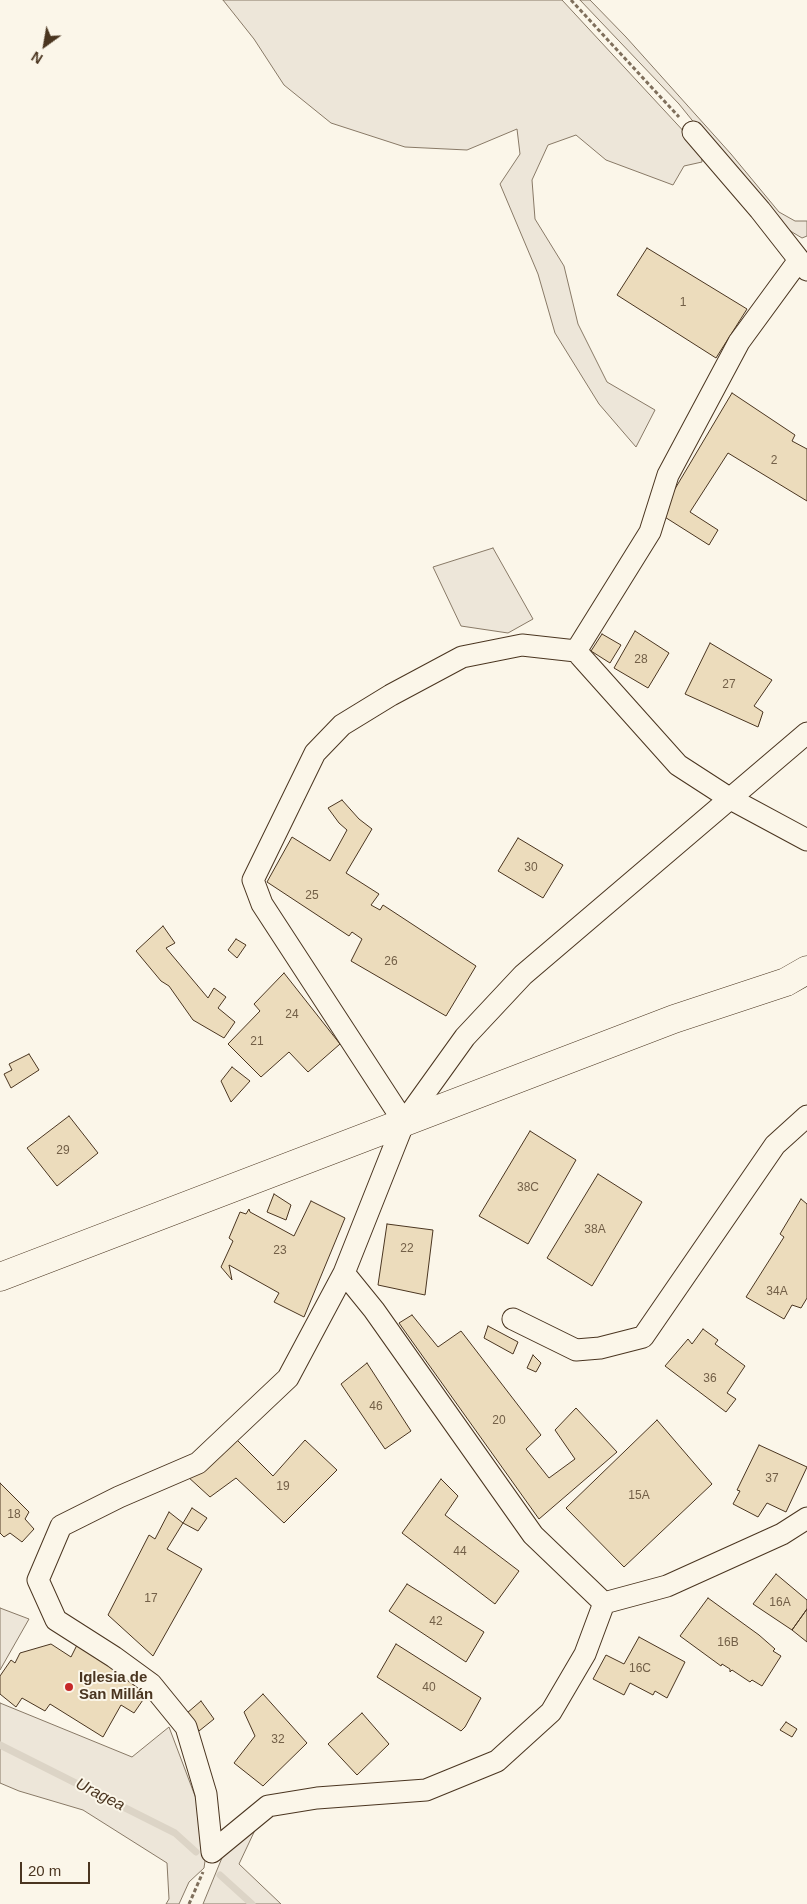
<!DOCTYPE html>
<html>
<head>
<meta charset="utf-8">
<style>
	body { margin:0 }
	#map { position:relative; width:807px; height:1904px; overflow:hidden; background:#fbf6e9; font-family:Arial,sans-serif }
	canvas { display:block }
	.north { position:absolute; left:20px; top:20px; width:50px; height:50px; -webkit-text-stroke:4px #fbf6e9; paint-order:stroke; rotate:212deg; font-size:14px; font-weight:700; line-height:20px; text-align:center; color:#4a3520 }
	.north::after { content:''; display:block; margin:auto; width:18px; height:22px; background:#4a3520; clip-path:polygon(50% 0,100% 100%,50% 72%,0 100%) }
	.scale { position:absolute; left:20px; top:1862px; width:70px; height:22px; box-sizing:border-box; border:2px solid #4a3520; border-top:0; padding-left:6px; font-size:15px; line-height:18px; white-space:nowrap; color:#4a3520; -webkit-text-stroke:4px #fbf6e9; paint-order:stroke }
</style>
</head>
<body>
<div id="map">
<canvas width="807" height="1904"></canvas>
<div class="north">N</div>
<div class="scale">20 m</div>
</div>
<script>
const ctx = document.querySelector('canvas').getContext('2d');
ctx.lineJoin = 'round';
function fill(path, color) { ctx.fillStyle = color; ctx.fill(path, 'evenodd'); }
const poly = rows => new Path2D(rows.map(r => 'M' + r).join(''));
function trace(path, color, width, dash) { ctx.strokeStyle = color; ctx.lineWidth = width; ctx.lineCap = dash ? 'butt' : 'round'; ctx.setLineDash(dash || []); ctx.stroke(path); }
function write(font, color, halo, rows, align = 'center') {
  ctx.font = font + ' Arial,sans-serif'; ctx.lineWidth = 4; ctx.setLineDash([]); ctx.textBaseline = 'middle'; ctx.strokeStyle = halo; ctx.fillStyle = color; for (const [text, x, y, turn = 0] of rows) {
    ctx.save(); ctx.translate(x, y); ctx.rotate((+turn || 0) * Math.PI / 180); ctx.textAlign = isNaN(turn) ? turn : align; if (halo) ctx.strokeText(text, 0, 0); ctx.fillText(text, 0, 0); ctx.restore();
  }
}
const green = poly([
	[223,0,562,0,701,150,702,162,684,166,673,185,606,160,576,135,548,145,532,180,535,219,564,266,578,324,607,382,655,410,636,447,599,404,555,333,538,274,500,184,520,154,517,129,467,150,405,147,331,123,284,85,254,39,223,0],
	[580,0,590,0,626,37,731,154,779,212,795,221,807,221,807,236,802,238,787,229,721,156,679,104,580,0],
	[493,548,533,619,508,633,461,626,433,567,493,548],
	[0,1608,29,1619,0,1670,0,1608],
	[0,1703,132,1757,169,1727,209,1833,204,1868,189,1882,179,1904,166,1904,169,1899,167,1863,83,1810,19,1791,0,1783,0,1703],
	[256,1828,239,1864,281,1904,203,1904,226,1848,256,1828]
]);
const stream = poly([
	[0,1745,175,1833,196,1852],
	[220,1875,252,1904]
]);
const building = poly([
	[647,248,747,309,716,358,617,295,647,248],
	[732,393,795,435,792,441,807,449,807,501,728,453,690,512,718,530,709,545,660,514,732,393],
	[635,631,669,653,648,688,614,668,635,631],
	[602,634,621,645,610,663,591,651,602,634],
	[710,643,772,680,754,706,763,712,758,727,685,694,710,643],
	[342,800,359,819,372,829,346,873,379,894,371,905,380,910,383,905,476,966,446,1016,351,961,362,939,352,932,349,936,267,882,292,837,330,861,347,830,339,823,328,808,342,800],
	[518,838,563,865,543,898,498,871,518,838],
	[163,926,175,943,166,948,208,998,214,988,226,997,218,1008,235,1022,224,1038,193,1020,169,986,161,981,136,951,163,926],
	[236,939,246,945,237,958,228,950,236,939],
	[284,973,340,1044,308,1072,289,1052,261,1077,228,1044,260,1011,254,1004,284,973],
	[29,1054,39,1070,11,1088,4,1074,12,1070,9,1064,29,1054],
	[232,1067,250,1081,231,1102,221,1081,232,1067],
	[69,1116,98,1153,57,1186,27,1148,69,1116],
	[530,1131,576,1160,528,1244,479,1216,530,1131],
	[598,1174,642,1202,592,1286,547,1258,598,1174],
	[274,1194,291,1205,286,1220,267,1212,274,1194],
	[801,1199,807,1204,807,1298,801,1308,792,1305,784,1319,746,1297,784,1237,780,1234,801,1199],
	[311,1201,345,1218,304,1317,274,1302,279,1293,229,1265,232,1280,221,1267,233,1241,229,1238,240,1212,246,1214,249,1209,250,1212,294,1236,311,1201],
	[387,1224,433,1230,425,1295,378,1285,387,1224],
	[412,1315,438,1347,461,1331,541,1435,526,1449,549,1478,575,1459,555,1430,576,1408,617,1452,539,1519,399,1323,412,1315],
	[488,1326,518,1342,513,1354,484,1338,488,1326],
	[703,1329,718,1340,715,1344,745,1366,727,1393,736,1399,726,1412,665,1366,688,1339,692,1344,703,1329],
	[533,1355,541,1363,536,1372,527,1368,533,1355],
	[367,1363,411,1431,385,1449,341,1384,367,1363],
	[657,1420,712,1484,624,1567,566,1508,657,1420],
	[234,1437,273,1476,305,1440,337,1470,284,1523,236,1478,210,1497,187,1476,234,1437],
	[759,1445,807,1467,786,1512,767,1503,758,1517,733,1504,740,1491,737,1490,759,1445],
	[441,1479,458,1496,445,1515,519,1571,495,1604,402,1533,441,1479],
	[0,1483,29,1512,25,1519,34,1529,22,1542,10,1533,4,1537,0,1533,0,1483],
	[192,1508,207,1518,198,1531,183,1523,192,1508],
	[169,1512,183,1523,167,1549,202,1569,153,1656,108,1615,149,1535,155,1539,169,1512],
	[776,1574,807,1600,807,1609,792,1630,753,1604,776,1574],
	[407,1584,484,1632,466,1662,389,1611,407,1584],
	[708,1598,759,1635,775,1649,773,1651,781,1656,762,1686,752,1680,750,1682,732,1670,730,1672,730,1669,722,1664,721,1666,680,1636,708,1598],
	[807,1609,807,1642,792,1630,807,1609],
	[639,1637,685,1662,667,1698,655,1691,653,1695,630,1683,624,1695,593,1679,606,1655,624,1664,639,1637],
	[79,1641,147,1694,134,1713,121,1705,103,1737,50,1704,45,1711,22,1698,16,1707,0,1694,0,1676,11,1660,15,1663,20,1653,51,1644,71,1657,79,1641],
	[396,1644,481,1698,465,1727,461,1731,377,1677,396,1644],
	[263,1694,307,1743,263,1786,234,1763,255,1736,244,1712,263,1694],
	[201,1701,214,1719,199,1731,187,1713,201,1701],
	[362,1713,389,1744,357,1775,328,1744,362,1713],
	[786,1722,797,1729,792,1737,780,1730,786,1722]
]);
const path = poly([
	[571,0,679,117],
	[189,1904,203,1872]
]);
const street = poly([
	[693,132,760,210,807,270],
	[576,651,650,532,668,475,739,342,799,260],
	[404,1122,262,904,253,880,315,753,342,725,391,695,462,657,522,645,576,651,678,765,729,798,807,840],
	[344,1273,374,1310,533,1535,604,1603],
	[513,1319,576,1350,600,1348,643,1337,775,1145,807,1116],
	[604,1603,667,1586,782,1534,807,1518],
	[212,1852,206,1794,186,1727,151,1684,114,1657,56,1620,38,1580,61,1526,119,1497,198,1463,288,1378,344,1273,404,1122,465,1037,523,975,807,733],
	[212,1852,268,1806,317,1798,426,1790,497,1761,551,1712,585,1654,604,1603]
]);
const secondary = poly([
	[0,1277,674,1019,786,982,807,970]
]);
const markers = [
	[69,1687,5,"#c62828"]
];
const numberNames = [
	["1",683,303],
	["2",774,461],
	["28",641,660],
	["27",729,685],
	["30",531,868],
	["25",312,896],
	["26",391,962],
	["24",292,1015],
	["21",257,1042],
	["29",63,1151],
	["38C",528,1188],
	["38A",595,1230],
	["22",407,1249],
	["23",280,1251],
	["34A",777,1292],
	["36",710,1379],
	["46",376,1407],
	["20",499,1421],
	["37",772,1479],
	["19",283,1487],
	["15A",639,1496],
	["18",14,1515],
	["44",460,1552],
	["17",151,1599],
	["16A",780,1603],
	["42",436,1622],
	["16B",728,1643],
	["16C",640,1669],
	["40",429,1688],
	["32",278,1740]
];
const poiNames = [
	["Iglesia de",79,1678],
	["San Millán",79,1695]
];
const waterNames = [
	["Uragea",100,1795,27]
];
fill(green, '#ede6d9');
trace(green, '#887966', 1);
trace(stream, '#dcd4c6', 7);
fill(building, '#ecdcbc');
trace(building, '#4a3520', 1);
trace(street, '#4a3520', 23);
trace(secondary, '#4a3520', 29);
trace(path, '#7f6f5c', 3, [4, 2.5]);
trace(street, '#fbf6e9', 21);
trace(secondary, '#fbf6e9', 28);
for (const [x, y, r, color] of markers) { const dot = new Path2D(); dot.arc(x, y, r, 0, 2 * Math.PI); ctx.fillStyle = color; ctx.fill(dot); trace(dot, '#fbf6e9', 2); }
write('12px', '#725f47', null, numberNames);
write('bold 15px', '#4a3520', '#fbf6e9', poiNames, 'left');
write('italic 16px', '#4a3520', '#fbf6e9', waterNames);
</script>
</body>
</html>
